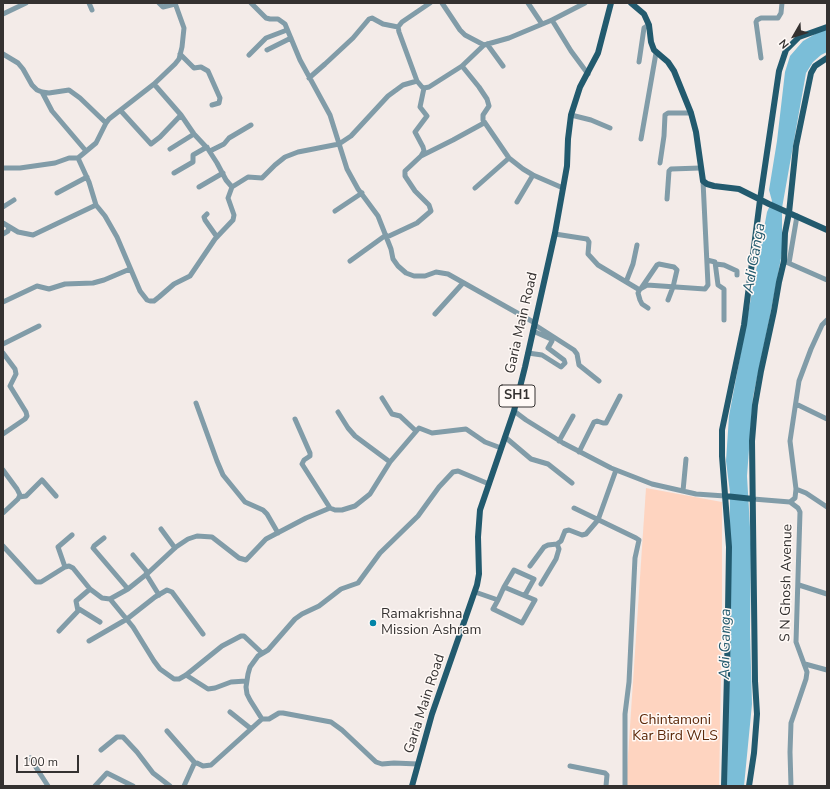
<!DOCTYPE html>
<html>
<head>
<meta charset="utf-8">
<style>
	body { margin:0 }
	#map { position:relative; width:830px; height:789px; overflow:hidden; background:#f3ebe8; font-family:"Nunito Sans",sans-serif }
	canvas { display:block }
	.frame { position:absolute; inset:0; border:4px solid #343130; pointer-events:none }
	.north { position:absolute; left:774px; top:16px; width:40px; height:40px; -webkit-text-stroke:3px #fff9f6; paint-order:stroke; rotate:231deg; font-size:11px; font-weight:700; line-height:16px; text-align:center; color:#343130 }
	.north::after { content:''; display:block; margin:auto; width:14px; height:18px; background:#343130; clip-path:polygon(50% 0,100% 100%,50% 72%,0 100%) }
	.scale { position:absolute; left:16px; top:755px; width:63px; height:18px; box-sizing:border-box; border:2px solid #343130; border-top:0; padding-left:5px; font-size:12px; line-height:14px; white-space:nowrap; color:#343130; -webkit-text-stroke:3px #fff9f6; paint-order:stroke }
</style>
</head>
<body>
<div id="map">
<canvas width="830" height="789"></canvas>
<div class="frame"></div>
<div class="north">N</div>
<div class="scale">100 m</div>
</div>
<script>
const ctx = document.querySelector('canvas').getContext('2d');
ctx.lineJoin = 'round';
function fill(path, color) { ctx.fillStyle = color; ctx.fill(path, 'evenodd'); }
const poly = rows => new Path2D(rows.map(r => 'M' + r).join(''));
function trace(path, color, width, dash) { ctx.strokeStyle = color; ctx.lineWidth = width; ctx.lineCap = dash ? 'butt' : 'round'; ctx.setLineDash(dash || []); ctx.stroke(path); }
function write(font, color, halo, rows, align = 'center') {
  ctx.font = font + ' "Nunito Sans",sans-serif'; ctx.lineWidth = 3; ctx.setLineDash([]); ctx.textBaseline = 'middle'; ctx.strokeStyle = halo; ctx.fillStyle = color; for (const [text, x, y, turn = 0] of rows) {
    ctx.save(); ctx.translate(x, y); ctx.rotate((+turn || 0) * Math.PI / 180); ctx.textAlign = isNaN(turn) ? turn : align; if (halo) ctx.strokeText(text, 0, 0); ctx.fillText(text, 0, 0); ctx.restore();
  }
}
const green = poly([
	[646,488,722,502,722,623,719,786,626,786]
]);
const water = poly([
	[827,29,827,52,821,55,813,62,806,73,782,208,782,253,770,316,753,397,747,476,751,544,750,631,752,704,744,786,727,786,730,493,726,461,729,416,767,212,772,201,769,190,777,141,785,72,790,56,803,41,817,33]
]);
const minor = poly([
	[89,3,92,10],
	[159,3,163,7,175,4],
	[175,3,184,28,182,47,179,59,175,64,154,84,181,115,194,134,208,149,217,163,226,180,232,187],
	[251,3,266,18,270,19,278,19,285,24,300,60,330,115,347,169,358,189,378,216,391,249,393,259,398,266,406,273,414,276,425,276,436,272,448,274,535,323],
	[430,3,402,22,398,27,399,32,417,81,422,87,424,88,429,87,462,66,484,45],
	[442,3,460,30,465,35,484,45,509,38,552,20,585,3],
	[528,3,542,24],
	[3,14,26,3],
	[552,20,571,51,588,74],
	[487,44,503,66],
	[267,50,291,38],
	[3,54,18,63,23,69,32,85,37,90,42,92,49,93,69,90,80,98,106,123],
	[180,54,194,68,201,67,208,71,220,98,219,103,212,105],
	[249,55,266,38,287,30],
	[761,58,756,22,757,20,761,18,778,18,781,13,782,3],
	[639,62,644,28,649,25],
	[462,66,479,87,487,99,489,106,483,115,483,120,509,158,523,169,533,175,563,188],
	[309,78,325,64,353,38,369,19,372,18,383,24,398,27],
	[154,84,109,119,106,123,96,143,78,158,89,182,96,205,105,216,117,237,140,291,147,300,150,301,154,301,159,297,174,284,190,276,215,239,233,220,234,215,228,198,232,187,248,177,262,178,275,165,285,157,298,152,339,144,351,136,388,96,403,85,417,81],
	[42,92,52,111,86,151],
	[121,111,151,144,160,137,181,115],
	[571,115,591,120,610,128],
	[641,139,656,53],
	[170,149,194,134],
	[210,151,224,144,229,138,251,125],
	[421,156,424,151,423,147,415,132,427,116,420,107,424,88],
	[660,163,664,136,665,115,668,113,691,113],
	[3,168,20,168,55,163,69,158,78,158],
	[174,173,193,162,193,155,207,147],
	[199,187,223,173],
	[475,188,509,158],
	[57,193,87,177],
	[667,199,669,171,671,169,700,168],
	[517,202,533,175],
	[3,207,14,200],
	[335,211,362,193],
	[207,214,204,217,205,220,217,237],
	[3,223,18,232,33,235,96,205],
	[3,234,8,231,9,227],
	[555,234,587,239,589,242,588,254,598,265,638,289,640,289,647,285,705,289,708,285,703,181],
	[387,237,417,223,431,211,429,205,415,191,405,176,405,171,421,156,453,140,484,123],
	[707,260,715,262,718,285,724,289,724,320],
	[350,261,386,235],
	[786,262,827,280],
	[789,263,797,216],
	[716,264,724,265,737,271,737,275],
	[626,282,633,264,637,245],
	[642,287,657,265,659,264,674,267,677,270,673,287,668,300],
	[640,289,638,293,640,300,642,304,648,308],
	[3,302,37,286,49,289,65,284,93,283,104,280,130,269],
	[435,314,463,283],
	[535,325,574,350,577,354,579,365,599,381],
	[3,344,39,326],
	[3,353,15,369,16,374,10,386,26,412,27,416,25,419,3,434],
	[528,353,542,355,561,367,565,363,564,360,548,348,552,341,551,339,533,331],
	[382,398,392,414,400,416,416,431],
	[196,403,217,461,223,475,245,502,263,510,267,514,278,533],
	[796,404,827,419],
	[514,411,526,420,563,443,611,468,652,484,696,494,725,496],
	[338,412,348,428,355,436,390,462],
	[295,419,310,453,310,456,304,460,302,464,330,508],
	[505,437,531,459,548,464,572,483],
	[559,441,573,416],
	[579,452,594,422,597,421,603,423,606,423,620,396],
	[3,470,17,489,20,495,18,499,3,513],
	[796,489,806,493,827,507],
	[683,491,686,459],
	[19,497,26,496,42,480,56,496],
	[753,499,790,502,795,498,796,489,790,441,799,381,811,349,822,325,827,320],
	[790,502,798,508,800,512,796,642,807,672,806,679,791,723,790,752,791,786],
	[574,508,636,538,639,540,635,558,629,682,625,714,625,786],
	[161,529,175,548],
	[104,538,94,546,93,548,128,589],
	[3,546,36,582,41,582,65,567,69,566,73,568,90,589,102,598,110,599,128,589,148,573,176,547,188,539,197,536,212,537,239,558,246,560,266,539,306,518,330,508,335,510,342,510,355,506,370,494,390,462,419,428,432,433,466,429,485,442,501,448],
	[133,555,148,573],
	[530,566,544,547,548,545,557,544,561,541,565,531,569,530,582,535,586,534,598,520,616,470],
	[65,567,58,547,72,535],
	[146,574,159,595],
	[541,584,556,559,559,549,557,544],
	[799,585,827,594],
	[475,592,498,600,493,609,522,623,535,600,504,587,514,570,534,579,525,595],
	[110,599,133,627,154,661,160,669,174,679,179,679,186,675,222,646,241,636,244,636,262,653],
	[498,600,504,587],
	[79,609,100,622],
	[59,631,78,611,76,601,90,589],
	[89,641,127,619,155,597,167,590,172,592,203,634],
	[805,664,827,670],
	[186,675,208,689,215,688,231,682,246,681],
	[230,712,250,728],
	[262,719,269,719,279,713,283,713,331,722,342,730,376,762,382,764,394,763,418,764],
	[167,731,195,763],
	[101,750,117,737,123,737,137,752,153,773,170,786],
	[30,758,48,786],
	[570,766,605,773,607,775,606,786],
	[95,786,107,773,133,786],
	[184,786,194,764,197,763,203,766,211,765,262,719,250,700,247,694,246,687,248,674,250,667,258,656,268,650,295,619,302,614,319,606,341,589,358,583,380,553,418,516,439,487,453,472,458,471,489,484]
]);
const major = poly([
	[631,3,644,14,649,25,651,42,654,50,668,62,674,71,691,113,696,132,703,181,707,184,714,186,739,189,769,204,827,230],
	[725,496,753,499],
	[412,786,432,714,477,585,479,574,478,537,480,510,514,411,525,367,555,233,567,166,568,139,571,115,580,87,598,53,611,3],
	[724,786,727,674,729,547,722,456,722,430,744,325,760,200,779,71,786,50,799,37,827,27],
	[749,786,754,753,757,714,755,681,752,441,755,405,761,371,774,311,779,282,784,261,785,233,789,213,796,146,811,73,815,66,827,58]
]);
const markers = [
	[373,623,4,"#0184a7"]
];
const shields = [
	[517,396,36]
];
const shieldNames = [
	["SH1",517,396]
];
const streetNames = [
	["Garia Main Road",522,323,-77],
	["S N Ghosh Avenue",787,583,-89],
	["Garia Main Road",425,704,-72]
];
const poiNames = [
	["Ramakrishna",381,615],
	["Mission Ashram",381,631]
];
const parkNames = [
	["Chintamoni",675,721],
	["Kar Bird WLS",675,737]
];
const waterNames = [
	["Adi Ganga",755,258,-80],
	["Adi Ganga",726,644,-89]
];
fill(green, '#fed4c0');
fill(water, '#7bbed8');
trace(minor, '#819ca8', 5);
trace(major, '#225a6e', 6);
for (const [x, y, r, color] of markers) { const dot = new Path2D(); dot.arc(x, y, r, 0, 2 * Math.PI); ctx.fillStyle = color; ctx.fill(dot); trace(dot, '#fff9f6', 1.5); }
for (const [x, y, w] of shields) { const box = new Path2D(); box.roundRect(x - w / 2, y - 11, w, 22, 3); ctx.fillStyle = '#fff9f6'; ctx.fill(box); trace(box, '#343130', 1); }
write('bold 13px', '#343130', null, shieldNames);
write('14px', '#343130', '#fff9f6', streetNames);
write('14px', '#343130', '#fff9f6', poiNames, 'left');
write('14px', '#5c2809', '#fff9f6', parkNames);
write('italic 15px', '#265c6f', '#fff9f6', waterNames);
</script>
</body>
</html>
